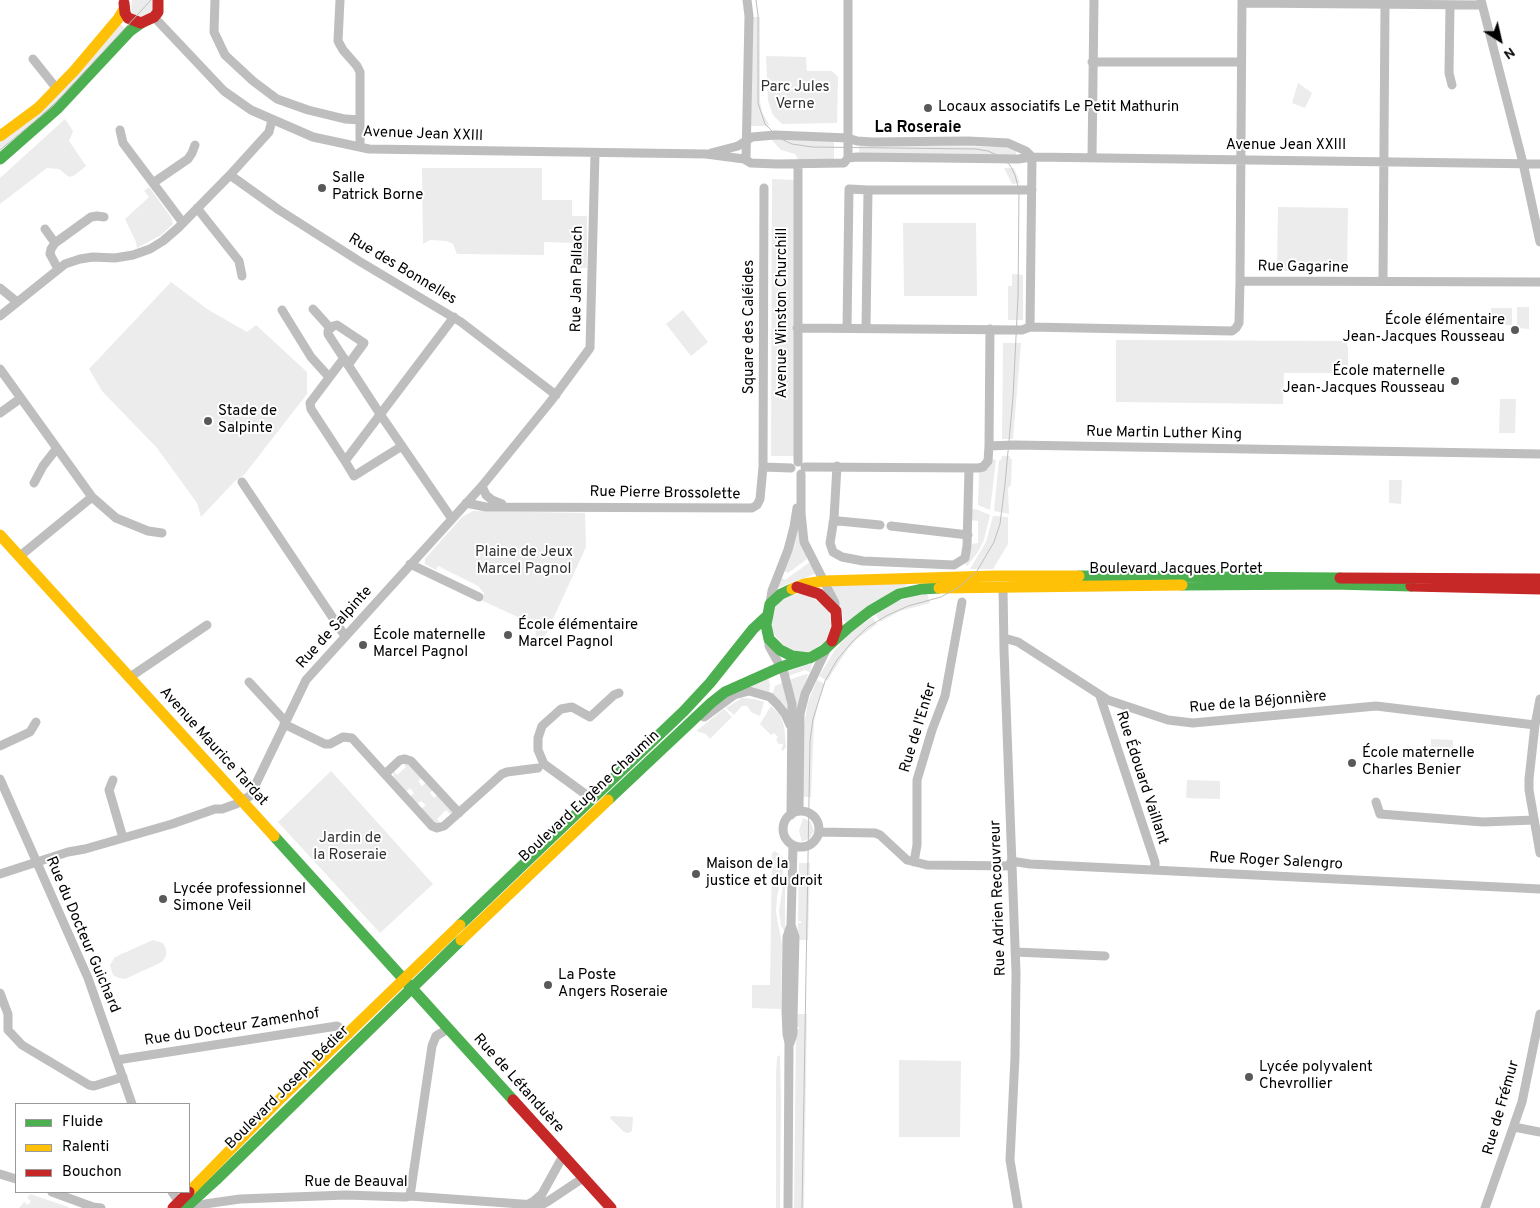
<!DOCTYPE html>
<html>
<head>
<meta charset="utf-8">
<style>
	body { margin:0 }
	#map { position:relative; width:1540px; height:1208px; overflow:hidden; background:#fff; font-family:Overpass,sans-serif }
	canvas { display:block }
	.legend { position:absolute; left:15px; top:1103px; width:175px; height:90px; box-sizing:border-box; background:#fff; border:1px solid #999; margin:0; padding:6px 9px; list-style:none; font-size:15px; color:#000 }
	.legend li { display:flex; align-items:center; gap:10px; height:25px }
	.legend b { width:25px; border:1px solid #999 }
	.north { position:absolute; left:1475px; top:15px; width:50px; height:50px; -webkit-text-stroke:4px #fff; paint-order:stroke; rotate:145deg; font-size:14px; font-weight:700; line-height:20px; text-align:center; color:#000 }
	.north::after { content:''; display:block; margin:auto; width:18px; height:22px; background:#000; clip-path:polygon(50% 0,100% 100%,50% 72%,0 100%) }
</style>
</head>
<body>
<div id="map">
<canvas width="1540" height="1208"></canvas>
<ul class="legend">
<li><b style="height:6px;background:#4caf50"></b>Fluide</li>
<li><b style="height:6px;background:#ffc107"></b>Ralenti</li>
<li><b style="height:6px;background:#c62828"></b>Bouchon</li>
</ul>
<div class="north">N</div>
</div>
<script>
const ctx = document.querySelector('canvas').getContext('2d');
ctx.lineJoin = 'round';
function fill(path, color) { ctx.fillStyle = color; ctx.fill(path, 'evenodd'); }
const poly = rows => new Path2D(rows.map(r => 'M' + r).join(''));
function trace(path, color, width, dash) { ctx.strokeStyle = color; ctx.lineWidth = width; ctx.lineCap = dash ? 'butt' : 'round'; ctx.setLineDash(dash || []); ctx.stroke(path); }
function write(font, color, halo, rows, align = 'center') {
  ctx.font = font + ' Overpass,sans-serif'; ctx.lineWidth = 4; ctx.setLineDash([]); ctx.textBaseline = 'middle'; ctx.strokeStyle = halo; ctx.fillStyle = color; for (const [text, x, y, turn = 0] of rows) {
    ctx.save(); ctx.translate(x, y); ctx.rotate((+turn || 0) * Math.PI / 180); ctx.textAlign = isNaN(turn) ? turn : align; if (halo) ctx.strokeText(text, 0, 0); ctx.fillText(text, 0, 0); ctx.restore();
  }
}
const green = poly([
	[132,0,152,0,153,9,149,15,140,17,133,14,131,10],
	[752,17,760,17,760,100,762,112,770,126,751,126],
	[120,24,126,29,66,95,0,151,0,142,39,111],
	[766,56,806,57,807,71,832,71,838,77,837,123,782,124,773,115,768,101],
	[1298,83,1312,93,1305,108,1292,103],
	[65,119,73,131,69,141,86,166,75,175,69,177,59,169,47,168,0,204,0,178],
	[771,139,834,140,834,161,799,161,795,154,781,150],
	[859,145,1004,147,1016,149,1016,157,859,155],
	[422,168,542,168,542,200,572,200,572,216,587,216,587,268,579,268,578,262,576,262,575,243,544,242,544,255,457,254,453,244,447,241,430,240,423,244],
	[1004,168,1014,168,1020,183,1012,184],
	[772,179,794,180,794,456,771,456],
	[149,187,171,217,173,224,161,235,137,248,136,242,125,219,149,197,144,191],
	[1278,207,1348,208,1347,272,1277,271],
	[903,223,976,223,977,296,904,296],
	[1012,274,1023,275,1023,320,1008,320,1008,286,1012,286],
	[171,282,207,309,247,332,256,325,307,372,307,394,244,475,235,481,201,517,197,503,157,448,102,391,89,369],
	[1517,307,1529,307,1529,329,1517,328],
	[1491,308,1512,308,1512,325,1491,325],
	[683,310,708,342,691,356,666,324],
	[1116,340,1347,341,1347,346,1348,347,1348,373,1284,373,1283,404,1116,402],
	[1003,343,1021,343,1013,439,1002,439],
	[1500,399,1516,399,1515,433,1499,433],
	[1002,456,1010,456,1010,459,1012,459,1011,485,1008,488,1009,514,994,511,999,460,1001,460],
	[992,459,996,460,990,510,978,505,979,472,988,468],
	[1389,480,1402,480,1401,504,1389,503],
	[972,509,978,510,990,515,984,540,978,552,967,566,964,563,970,553,972,544,978,543,978,521,971,520],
	[473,511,585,513,586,547,542,643,537,647,535,625,483,601,484,593,478,586,438,566,436,570,425,564,425,559,462,517],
	[993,516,1008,517,1008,544,993,569,970,569,986,542],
	[796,529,799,529,807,559,788,573,784,571],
	[810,562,815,571,815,574,777,588,780,577,785,580],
	[913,581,846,622,843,620,842,612,831,589,832,585],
	[806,592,829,611,831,624,826,641,811,652,789,651,772,632,773,610,784,597],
	[927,593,930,603,900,611,880,622,876,615,893,602],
	[873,617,877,624,857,639,847,650,827,681,819,676,835,650,850,633],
	[812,663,810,672,805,670,788,676,787,672],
	[806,674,808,675,801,694,797,730,789,680],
	[768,677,770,685,769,694,744,689],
	[817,680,825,684,819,700,814,723,811,797,803,797,803,731,808,702],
	[784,682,786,690,789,712,772,696,775,686],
	[742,698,754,699,764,702,760,716,751,712,747,706,742,706,734,715,726,708],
	[771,706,780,715,784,726,786,747,783,751,781,749,783,746,783,744,779,744,776,740,778,737,774,733,771,735,760,724],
	[724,709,732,717,710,739,706,734,696,731],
	[1431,739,1453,740,1453,748,1431,747],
	[402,762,405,762,423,777,418,781,422,786,427,782,434,789,430,793,434,798,438,794,452,812,451,815,446,810,437,819,441,824,437,825,421,809,426,805,421,801,417,804,410,797,414,793,410,788,406,792,394,778,393,770,397,775,406,767],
	[331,771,433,884,380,933,278,822],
	[1187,780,1220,781,1220,799,1186,798],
	[803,818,811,822,814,831,810,838,802,842,799,831],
	[775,851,783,857,783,871,777,897,776,912,782,944,781,1009,752,1008,752,985,770,985,772,853],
	[799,863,810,863,808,940,797,940,798,923,801,923,801,921,798,921],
	[784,878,785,878,785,931,781,926,779,911],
	[153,940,163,943,166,949,166,956,162,962,125,979,119,978,113,975,110,965,115,957],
	[796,1014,807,1014,804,1208,794,1208,796,1029,799,1029,799,1027,796,1027],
	[780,1055,781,1105,780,1208,776,1208,776,1074,777,1057],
	[899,1060,961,1061,960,1137,899,1137],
	[612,1116,633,1117,632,1131,629,1133,624,1132,610,1118],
	[30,1194,69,1207,68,1208,19,1208,24,1202,28,1205,31,1201,27,1198]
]);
const street = poly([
	[215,0,214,32,225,55,253,81,277,99,308,110,345,119,360,120],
	[340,0,338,41,343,50,357,66,360,72,360,147],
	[848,0,848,158],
	[1481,0,1523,163,1540,242],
	[1242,3,1482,5],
	[1450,6,1449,73,1452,85],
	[154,17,224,91,251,110,313,137,369,149,706,154,744,159,751,163,777,164,844,163,848,158,857,157,1018,159,1032,157,1540,164],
	[33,59,57,89],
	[1092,62,1241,62],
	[120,130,123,143,183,223],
	[711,153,738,146,752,137,775,135,848,138,857,141,872,142,968,141,1008,143,1026,151,1032,157],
	[1092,158,1094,0],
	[746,159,749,16,747,0],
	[230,175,279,210,359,261,461,322,556,395],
	[153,183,188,159,192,153,195,145],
	[868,190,1032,190],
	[197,208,239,261,242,276],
	[45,229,55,243],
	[58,269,50,254,51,249,55,243,91,217,97,216,104,217],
	[1240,281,1540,282],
	[1383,281,1385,5],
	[0,288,17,302],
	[313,309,330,328],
	[282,310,311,357,329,377],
	[0,316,65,264,80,259,93,257,115,258,133,255,150,249,163,241,178,228,230,175,269,132,272,120],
	[1030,327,1032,157],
	[797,328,1022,330,1030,327,1232,331,1236,328,1239,323,1240,281,1242,0],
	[847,328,849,189,868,190,866,328],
	[344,358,310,403,311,409,345,461],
	[348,365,364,343,337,325,333,326,328,331,328,334,380,414,452,519],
	[0,369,92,497,20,556],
	[0,413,21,398],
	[402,446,354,476,345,461,454,317],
	[989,446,990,329],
	[798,462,798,164],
	[837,466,834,518,830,543,833,552,842,557,863,561,954,565,965,558,967,546,969,468],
	[763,467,764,188],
	[805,467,978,468,983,467,988,461,989,446,1014,445,1540,454],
	[801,474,801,513,804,542,835,603,835,608],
	[242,482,345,636],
	[34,483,43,466,57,448],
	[482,486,486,495,492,500,502,504],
	[92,497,116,518,148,531,162,533],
	[466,503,486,507,752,508,757,505,760,499,763,467,791,468],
	[833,522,839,521,880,525],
	[891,526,968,535],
	[410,564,479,597],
	[1003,587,1004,650,1016,973,1015,1057,1010,1160,1018,1208],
	[770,603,772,591,788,550,794,527,797,508],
	[1004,638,1018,642,1108,700,1168,720,1193,723,1376,706,1535,725],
	[769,642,769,646,784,673,792,704,791,815],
	[130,677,207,625],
	[249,682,285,721],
	[1100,696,1155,862,1155,869],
	[1540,699,1535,725,1529,779,1529,790,1540,853],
	[704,717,734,695,749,691,770,697,777,704,785,714,790,725],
	[284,724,325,744,330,744,343,737,352,738,432,826,437,828,444,826,502,774,507,772,538,768],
	[0,746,30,732,36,722],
	[385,774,400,760,405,759,411,761,459,813],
	[0,779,88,978,132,1104],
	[113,780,109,790,123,838],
	[592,799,544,764,538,750,538,738,542,726,561,709,572,707,590,717,614,695,619,693],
	[1376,802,1380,814,1483,822,1534,820],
	[799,811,800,714,805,694,826,650],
	'783 829a18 18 0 1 1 36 0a18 18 0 1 1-36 0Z',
	[819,832,875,833,880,835,907,860,927,865,1012,866],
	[1011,861,1030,864,1540,889],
	[914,862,917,845,917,780,932,730,945,696,962,602],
	[0,874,68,852,85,849,172,824,215,809,222,809,236,804,250,796,306,680,482,486,551,401,590,348,595,153],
	[1015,952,1105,956],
	[0,993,8,1014,8,1030,22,1045,89,1085,94,1086,123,1077],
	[790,1043,793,1034,793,1018,795,937,791,925,793,845],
	[117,1060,337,1026,349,1034],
	[1514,1127,1540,1132],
	[0,1174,16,1179],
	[52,1192,93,1207,101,1208],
	[172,1192,182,1206],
	[410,1196,432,1046,436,1036,448,1029],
	[527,1205,534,1201,542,1194,563,1156],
	[189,1208,205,1204,240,1199,346,1195,405,1197,410,1196,535,1205,543,1204,550,1200,583,1178],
	[788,1208,789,1043,787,1034,786,1011,787,937,791,925],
	[1485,1208,1522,1102,1540,1014]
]);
const fast = poly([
	[0,159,58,108,130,31,141,23],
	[1079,576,1340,578],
	[1182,585,1333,584,1411,586],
	[792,589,781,594,770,604,766,625,769,639,780,650,792,656,810,658,824,650,848,628,870,611,899,594,922,589,939,588],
	[608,800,711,703,725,692,781,667,806,659],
	[274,836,513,1100],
	[460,925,684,711,710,683,753,629,767,616],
	[185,1208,216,1180,461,940]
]);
const slow = poly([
	[0,136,38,108,74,71,118,19,124,9],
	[0,535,274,836],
	[939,588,1182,585],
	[792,589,804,584,824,581,994,576,1079,576],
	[461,940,608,800],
	[189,1192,282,1097,460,925]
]);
const jam = poly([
	[124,3,125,13,128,18,141,23,154,17,158,12,158,0],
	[1340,578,1540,579],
	[1411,586,1540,589],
	[797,587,819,594,836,611,837,627,832,641],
	[513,1100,611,1208],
	[173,1208,189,1192]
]);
const tram = poly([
	[756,0,758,15,758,103,765,124,779,138,792,144,812,147,976,149,988,151,999,156,1010,165,1015,175,1019,190,1018,297,1013,397,1005,484,1000,524,994,542,977,571,959,587,941,597,908,606,886,616,868,627,852,642,837,660,825,681,813,719,810,741,802,1208],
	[0,150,52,107,151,0]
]);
const markers = [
	[928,108,5,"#595959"],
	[322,188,5,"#595959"],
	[1515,330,5,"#595959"],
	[1455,381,5,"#595959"],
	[208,421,5,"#595959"],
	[508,635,5,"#595959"],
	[363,645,5,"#595959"],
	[1352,763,5,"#595959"],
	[696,874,5,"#595959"],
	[163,899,5,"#595959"],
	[548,985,5,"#595959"],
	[1249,1077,5,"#595959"]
];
const parkNames = [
	["Parc Jules",795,88],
	["Verne",795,105],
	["Plaine de Jeux",524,553],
	["Marcel Pagnol",524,570],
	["Jardin de",350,839],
	["la Roseraie",350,856]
];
const poiNames = [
	["Locaux associatifs Le Petit Mathurin",938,108],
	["Salle",332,179],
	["Patrick Borne",332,196],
	["École élémentaire",1505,321,"right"],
	["Jean-Jacques Rousseau",1505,338,"right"],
	["École maternelle",1445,372,"right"],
	["Jean-Jacques Rousseau",1445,389,"right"],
	["Stade de",218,412],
	["Salpinte",218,429],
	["École élémentaire",518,626],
	["Marcel Pagnol",518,643],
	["École maternelle",373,636],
	["Marcel Pagnol",373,653],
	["École maternelle",1362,754],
	["Charles Benier",1362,771],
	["Maison de la",706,865],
	["justice et du droit",706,882],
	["Lycée professionnel",173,890],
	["Simone Veil",173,907],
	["La Poste",558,976],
	["Angers Roseraie",558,993],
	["Lycée polyvalent",1259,1068],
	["Chevrollier",1259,1085]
];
const streetNames = [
	["Avenue Jean XXIII",423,135,2],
	["Avenue Jean XXIII",1286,146],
	["Rue Gagarine",1303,268,1],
	["Rue des Bonnelles",402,270,31],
	["Rue Jan Pallach",578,279,-89],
	["Avenue Winston Churchill",783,313,-90],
	["Square des Caléides",750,327,-90],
	["Rue Martin Luther King",1164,434,1],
	["Rue Pierre Brossolette",665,494,1],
	["Boulevard Jacques Portet",1176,570],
	["Rue de Salpinte",335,628,-48],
	["Rue de la Béjonnière",1258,703,-5],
	["Rue de l'Enfer",919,728,-73],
	["Avenue Maurice Tardat",213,747,48],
	["Rue Édouard Vaillant",1141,778,72],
	["Boulevard Eugène Chaumin",590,797,-43],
	["Rue Roger Salengro",1276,862,3],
	["Rue Adrien Recouvreur",999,898,-92],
	["Rue du Docteur Guichard",82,935,67],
	["Rue du Docteur Zamenhof",232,1028,-9],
	["Rue de Létanduère",518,1084,48],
	["Boulevard Joseph Bédier",288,1088,-45],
	["Rue de Frémur",1502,1108,-74],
	["Rue de Beauval",356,1183]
];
const neighbourhoodNames = [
	["La Roseraie",918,129]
];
fill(green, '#ececec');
trace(street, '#bebebe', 9);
trace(fast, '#4caf50', 11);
trace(slow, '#ffc107', 11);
trace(jam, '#c62828', 11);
trace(tram, '#bebebe', 1);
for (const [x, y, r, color] of markers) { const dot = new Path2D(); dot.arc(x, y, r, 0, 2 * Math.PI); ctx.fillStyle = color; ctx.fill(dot); trace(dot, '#fff', 2); }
write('15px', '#333', '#fff', parkNames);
write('15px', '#000', '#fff', poiNames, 'left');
write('15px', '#000', '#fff', streetNames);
write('bold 16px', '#000', '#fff', neighbourhoodNames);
</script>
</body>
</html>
